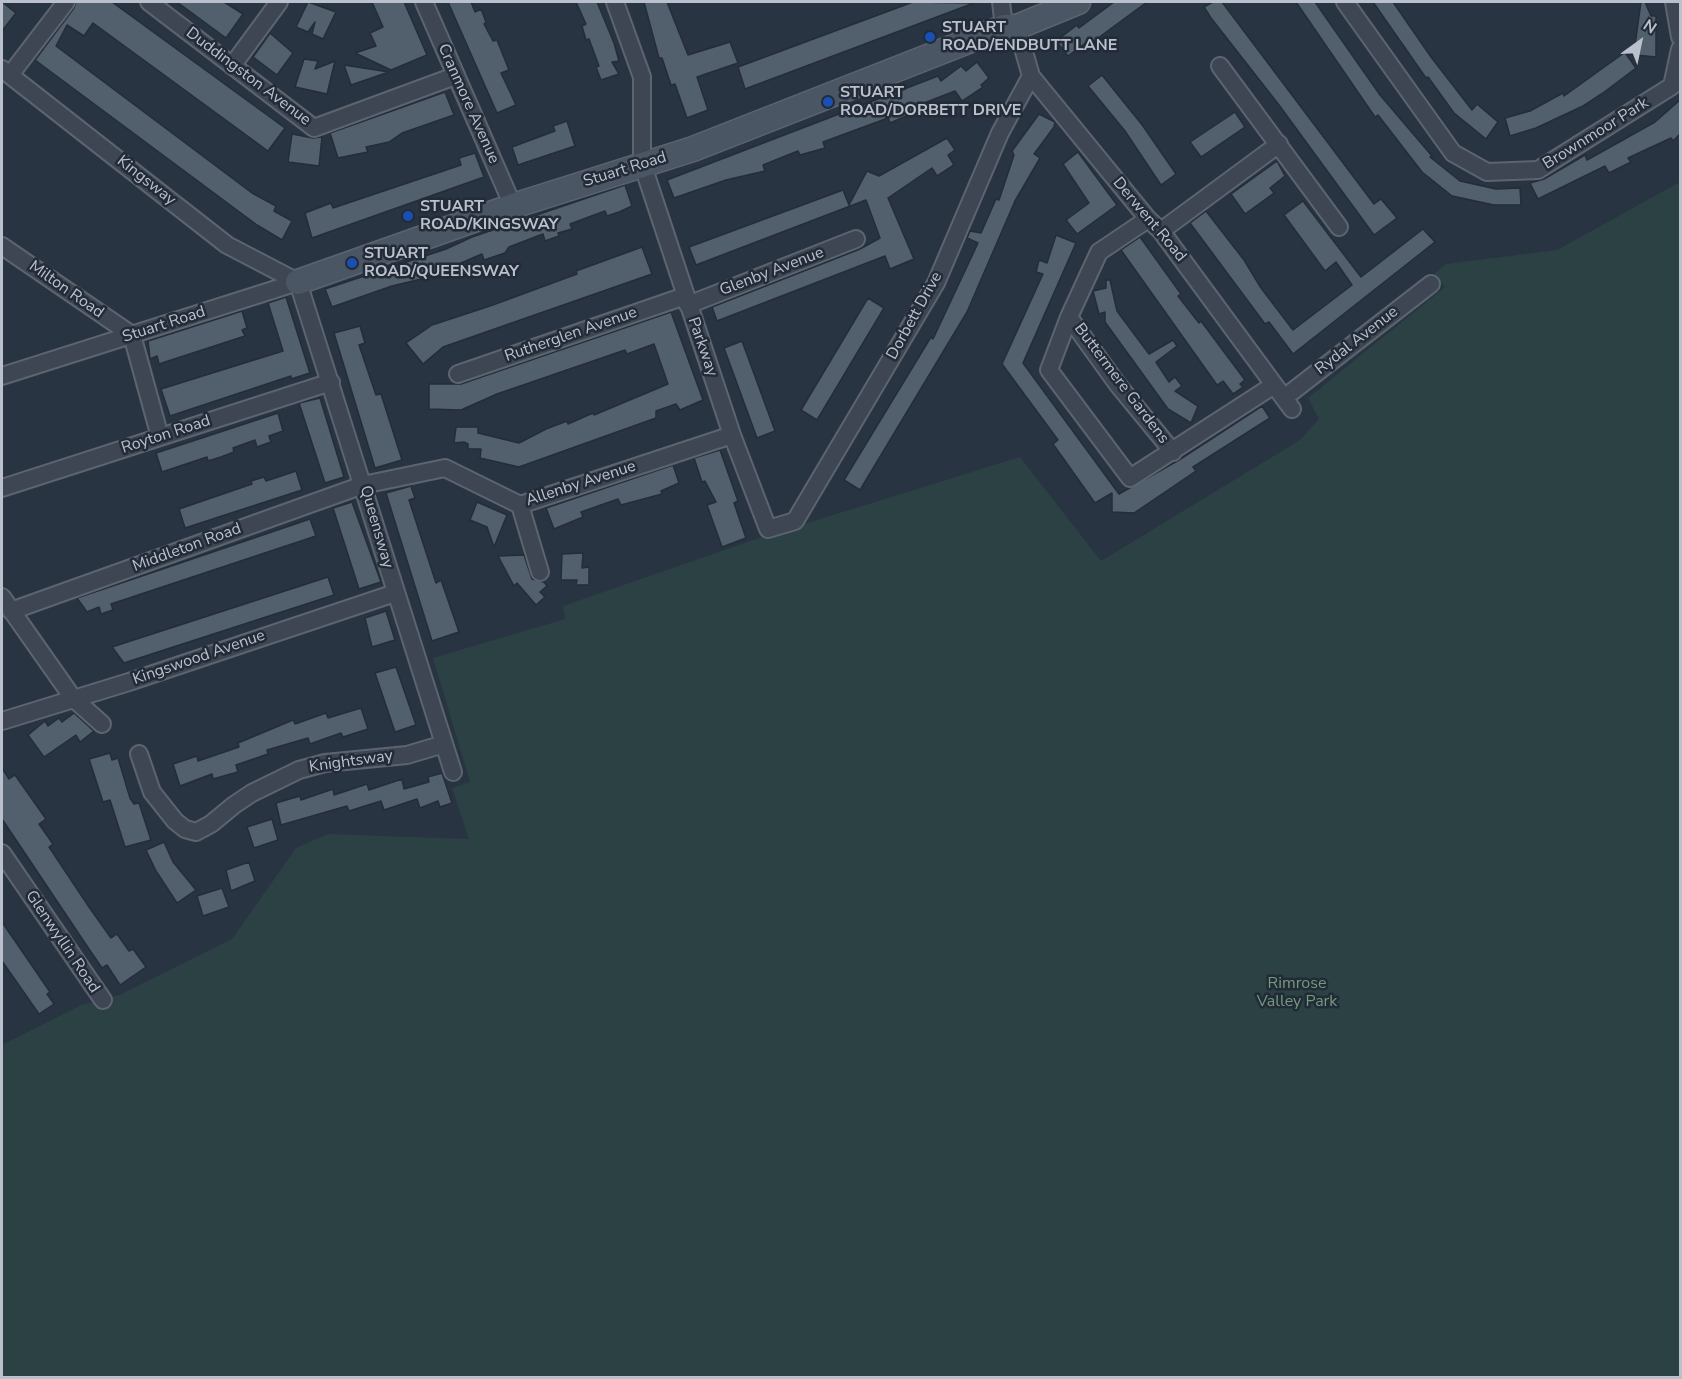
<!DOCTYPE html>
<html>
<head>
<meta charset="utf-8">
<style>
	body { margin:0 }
	#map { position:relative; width:1682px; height:1379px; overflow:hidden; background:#293442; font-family:"Nunito Sans",sans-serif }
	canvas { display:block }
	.frame { position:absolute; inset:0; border:3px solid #bac1cc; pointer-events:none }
	.north { position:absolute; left:1610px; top:12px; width:60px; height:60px; -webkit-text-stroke:4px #222b37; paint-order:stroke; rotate:33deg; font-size:16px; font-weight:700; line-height:24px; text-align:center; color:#bac1cc }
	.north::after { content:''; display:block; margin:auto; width:21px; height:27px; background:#bac1cc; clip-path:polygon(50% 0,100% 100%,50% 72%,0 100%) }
</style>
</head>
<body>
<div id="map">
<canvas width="1682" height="1379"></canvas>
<div class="frame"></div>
<div class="north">N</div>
</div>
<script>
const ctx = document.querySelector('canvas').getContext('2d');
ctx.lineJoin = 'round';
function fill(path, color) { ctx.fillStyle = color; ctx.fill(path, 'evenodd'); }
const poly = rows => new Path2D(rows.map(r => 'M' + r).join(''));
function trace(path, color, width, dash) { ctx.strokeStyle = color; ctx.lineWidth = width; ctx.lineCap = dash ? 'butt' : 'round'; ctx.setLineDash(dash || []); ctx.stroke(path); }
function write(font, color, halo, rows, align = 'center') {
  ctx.font = font + ' "Nunito Sans",sans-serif'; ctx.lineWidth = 5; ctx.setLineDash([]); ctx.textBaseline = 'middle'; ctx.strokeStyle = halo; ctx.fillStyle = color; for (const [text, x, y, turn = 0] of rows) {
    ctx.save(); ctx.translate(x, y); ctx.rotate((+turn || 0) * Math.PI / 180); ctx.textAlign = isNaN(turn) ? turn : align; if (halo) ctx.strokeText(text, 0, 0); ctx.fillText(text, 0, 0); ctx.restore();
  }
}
const green = poly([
	[1680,182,1680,1377,2,1378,2,1045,81,1005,119,995,232,939,296,848,328,834,469,839,452,788,470,782,433,658,565,619,563,606,759,538,1020,457,1101,561,1300,440,1319,419,1308,398,1445,287,1434,274,1446,264,1557,250]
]);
const building = poly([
	[2,2,16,13,2,31,2,2],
	[76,2,112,2,285,128,268,151,93,23,84,36,67,25,56,46,252,193,276,206,274,211,292,221,282,240,257,225,35,60,74,8,76,2],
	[177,2,224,2,243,14,226,38,177,2],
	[308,2,336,12,323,39,312,34,315,22,308,32,296,27,308,2],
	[372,2,404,2,427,55,391,70,355,53,376,46,370,33,383,27,372,2],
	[448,2,471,2,475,12,481,9,486,22,484,24,493,41,497,40,509,70,501,73,516,105,497,113,448,2],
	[576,2,597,2,614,43,619,61,612,62,619,74,601,80,596,67,599,66,589,39,586,40,582,26,586,24,576,2],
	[644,2,667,2,688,55,730,42,738,63,697,77,708,110,687,118,675,84,671,85,662,58,659,58,644,2],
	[913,2,974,3,745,89,738,67,913,2],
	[1114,2,1147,2,1094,41,1091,39,1068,56,1056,41,1077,25,1079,28,1114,2],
	[1213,2,1222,2,1374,204,1381,199,1397,218,1374,235,1279,105,1211,18,1204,7,1213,2],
	[1296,2,1315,2,1380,95,1432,156,1430,157,1460,181,1496,189,1520,188,1521,205,1494,205,1452,196,1422,172,1378,115,1375,117,1296,2],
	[1373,2,1393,2,1431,57,1472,110,1477,104,1498,122,1486,139,1454,113,1428,77,1426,78,1373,2],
	[1641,2,1645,2,1651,16,1656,16,1656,57,1626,54,1636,68,1603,93,1583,106,1536,128,1510,136,1505,118,1530,111,1563,93,1564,96,1635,45,1641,2],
	[270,33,293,53,277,75,253,57,270,33],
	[304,59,318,61,315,69,335,61,327,94,295,87,304,59],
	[977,62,989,78,981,85,983,87,962,101,955,91,914,107,916,112,890,123,888,118,823,142,825,148,800,155,798,151,763,165,765,171,726,180,674,198,667,180,938,76,941,81,961,66,966,71,977,62],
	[344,65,389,72,351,85,344,65],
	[1102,75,1143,126,1176,174,1161,185,1125,131,1088,86,1102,75],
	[445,92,454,115,402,133,389,142,366,147,368,152,338,158,330,133,445,92],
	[1680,100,1680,134,1673,141,1671,138,1628,158,1631,162,1609,173,1605,166,1538,199,1530,183,1544,179,1585,155,1587,160,1655,122,1680,100],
	[1235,112,1245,127,1201,157,1190,142,1235,112],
	[1039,114,1055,122,1054,127,1034,154,1040,158,1015,201,967,312,860,490,844,480,931,337,933,339,978,243,967,238,970,231,981,233,996,199,999,200,1014,155,1012,151,1039,114],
	[567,121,575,146,518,165,512,147,555,131,553,126,567,121],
	[292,134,313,138,322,137,319,166,288,162,292,134],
	[947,138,955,150,948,155,954,165,937,176,932,168,888,198,914,259,890,269,885,256,717,321,712,307,860,249,880,238,866,200,696,265,689,247,843,190,849,205,867,171,879,176,947,138],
	[1078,152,1117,205,1077,234,1066,220,1089,203,1063,164,1078,152],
	[475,153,484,177,312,238,305,213,331,203,333,208,461,165,459,158,475,153],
	[1277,161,1285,176,1270,188,1274,193,1245,214,1231,194,1277,161],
	[625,185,632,206,619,212,607,216,605,211,570,224,572,229,558,233,559,236,545,241,543,234,509,247,505,253,484,260,482,254,461,263,463,269,392,286,332,307,325,289,446,249,472,237,625,185],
	[1303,201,1361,277,1423,229,1435,242,1293,354,1269,322,1265,324,1190,223,1206,211,1244,260,1261,288,1293,330,1352,285,1336,262,1325,271,1284,215,1303,201],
	[1056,235,1076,243,1023,363,1119,494,1179,460,1262,406,1270,418,1193,467,1196,471,1134,513,1112,512,1112,493,1095,503,1053,444,1058,440,1002,364,1043,274,1036,272,1039,260,1047,263,1056,235],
	[1140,237,1181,294,1178,296,1199,323,1201,321,1245,380,1240,384,1243,387,1233,394,1223,381,1217,385,1121,250,1140,237],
	[642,247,652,274,443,347,423,364,406,343,432,325,490,306,577,274,576,271,642,247],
	[1106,280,1110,280,1117,311,1149,354,1173,340,1177,346,1156,362,1169,382,1175,377,1182,386,1175,391,1198,406,1191,423,1168,409,1105,322,1105,312,1099,314,1093,291,1106,288,1106,280],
	[286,297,310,373,291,379,291,376,170,416,161,389,283,351,268,303,286,297],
	[868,298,884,308,817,420,801,410,868,298],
	[242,311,247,328,242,330,245,336,159,364,157,356,150,359,148,341,242,311],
	[671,312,703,400,680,410,676,404,656,411,656,418,519,467,480,458,481,449,468,449,468,444,464,442,454,443,456,427,478,427,478,433,519,443,546,429,567,421,568,424,593,413,594,415,668,384,654,344,627,354,625,350,564,371,497,394,461,410,429,409,429,384,461,384,671,312],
	[360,326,365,343,359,345,376,395,381,394,402,460,375,468,334,333,360,326],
	[742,341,775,431,757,438,724,348,742,341],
	[320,398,344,477,325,483,299,403,320,398],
	[278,413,283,431,269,436,271,442,257,447,255,440,233,448,234,452,221,457,208,461,207,457,162,472,156,453,278,413],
	[720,450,738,501,734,503,746,538,722,547,707,505,716,502,705,481,702,482,694,458,720,450],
	[673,465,679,483,661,491,662,494,621,505,618,499,581,512,583,517,554,529,546,508,673,465],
	[296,471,302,490,185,528,179,509,252,484,251,481,264,477,266,481,296,471],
	[411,486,415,498,409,500,436,583,441,580,459,632,432,641,386,493,411,486],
	[352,502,381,582,359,589,333,508,352,502],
	[477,502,507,515,494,547,487,527,470,520,477,502],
	[310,519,316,536,111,604,113,610,101,614,99,607,87,612,77,598,310,519],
	[583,553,582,568,589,567,589,585,576,585,577,580,561,580,562,554,583,553],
	[524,555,532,579,544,582,547,586,540,592,545,597,536,605,517,583,514,586,498,556,524,555],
	[328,577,334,595,161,651,124,663,112,647,328,577],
	[386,611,395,640,372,647,365,618,386,611],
	[396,667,416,725,395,732,375,673,396,667],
	[361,708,368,729,343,737,341,733,310,744,308,738,267,750,268,754,236,765,238,772,213,779,212,774,180,786,173,764,197,756,198,761,239,747,238,743,293,720,295,724,326,713,328,718,361,708],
	[74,713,94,731,80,742,76,735,44,757,28,735,45,721,48,726,59,718,62,722,74,713],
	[110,753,112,760,118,758,130,798,134,804,139,803,151,840,125,847,110,800,103,802,89,759,110,753],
	[2,768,9,779,15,775,46,819,39,824,53,844,49,847,89,907,111,938,117,934,129,951,133,949,146,967,120,985,107,965,102,968,87,946,2,819,2,768],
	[442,773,452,803,440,807,438,801,420,808,417,799,384,810,381,801,349,811,347,806,281,825,276,803,300,796,301,800,333,789,334,795,367,784,369,790,402,779,404,789,429,782,428,777,442,773],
	[272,819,278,840,254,848,247,827,272,819],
	[164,842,173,862,196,890,177,903,156,871,146,850,164,842],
	[249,862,255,881,231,891,226,870,249,862],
	[222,888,229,907,203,916,197,896,222,888],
	[2,922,50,992,47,994,54,1004,39,1014,2,961,2,922]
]);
const street = poly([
	[149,2,314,128,455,76],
	[424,2,513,206],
	[615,2,642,77,642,163,732,435,768,529,795,521,936,283,1000,133,1031,76],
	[1001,2,1004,27],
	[1345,2,1453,153,1487,172,1538,170,1672,86,1680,49],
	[1674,2,1680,37],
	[1017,27,1031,76,1148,219,1161,231,1292,409],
	[232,66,279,2],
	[1220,66,1339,227],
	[2,69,227,245,298,282],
	[10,75,66,2],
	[1148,219,1099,252,1069,317,1049,370,1130,478,1274,385],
	[1161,231,1279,144],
	[2,246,132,335,160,437],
	[298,282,453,772],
	[688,305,856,239],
	[1069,317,1118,385,1173,452],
	[458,374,685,296],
	[2,376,298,282],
	[1284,398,1431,284],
	[2,488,331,382],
	[520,505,540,572],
	[2,597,73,698,102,724],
	[11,611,363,485,445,468,520,505,732,435],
	[2,721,129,682,395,593],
	[139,754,152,792,175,821,185,829,196,832,211,824,234,805,252,793,299,770,325,763,407,755,444,744],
	[2,853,103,1000]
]);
const secondary = poly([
	[298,282,513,206,693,149,1004,27,1017,27,1078,2]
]);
const markers = [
	[930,37,6,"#1a4fb4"],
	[828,102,6,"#1a4fb4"],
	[408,216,6,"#1a4fb4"],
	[352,263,6,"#1a4fb4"]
];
const poiNames = [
	["STUART",942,28],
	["ROAD/ENDBUTT LANE",942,46],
	["STUART",840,93],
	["ROAD/DORBETT DRIVE",840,111],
	["STUART",420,207],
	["ROAD/KINGSWAY",420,225],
	["STUART",364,254],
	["ROAD/QUEENSWAY",364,272]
];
const streetNames = [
	["Duddingston Avenue",248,77,37],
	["Cranmore Avenue",468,104,66],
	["Brownmoor Park",1596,134,-32],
	["Stuart Road",625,170,-17],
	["Kingsway",146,181,38],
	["Derwent Road",1149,220,50],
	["Glenby Avenue",772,272,-21],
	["Milton Road",66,290,35],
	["Dorbett Drive",915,316,-61],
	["Stuart Road",164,325,-18],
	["Rutherglen Avenue",571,335,-19],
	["Rydal Avenue",1357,341,-38],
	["Parkway",702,347,71],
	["Buttermere Gardens",1121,384,53],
	["Royton Road",166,435,-18],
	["Allenby Avenue",581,484,-18],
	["Queensway",376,527,74],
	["Middleton Road",187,548,-20],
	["Kingswood Avenue",199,658,-19],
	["Knightsway",351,762,-8],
	["Glenwyllin Road",62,942,56]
];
const parkNames = [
	["Rimrose",1297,984],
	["Valley Park",1297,1002]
];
fill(green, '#2b4143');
fill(building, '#525f6d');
trace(building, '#242d39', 1.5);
trace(street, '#5b646f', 20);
trace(secondary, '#5b646f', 27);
trace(street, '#3d4652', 16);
trace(secondary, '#4b5665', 24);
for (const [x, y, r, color] of markers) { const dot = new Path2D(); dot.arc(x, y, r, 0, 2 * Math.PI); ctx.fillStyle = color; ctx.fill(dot); trace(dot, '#222b37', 2); }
write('bold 16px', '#bac1cc', '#222b37', poiNames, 'left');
write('16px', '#bac1cc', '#222b37', streetNames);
write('16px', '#739b7b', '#222b37', parkNames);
</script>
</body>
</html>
